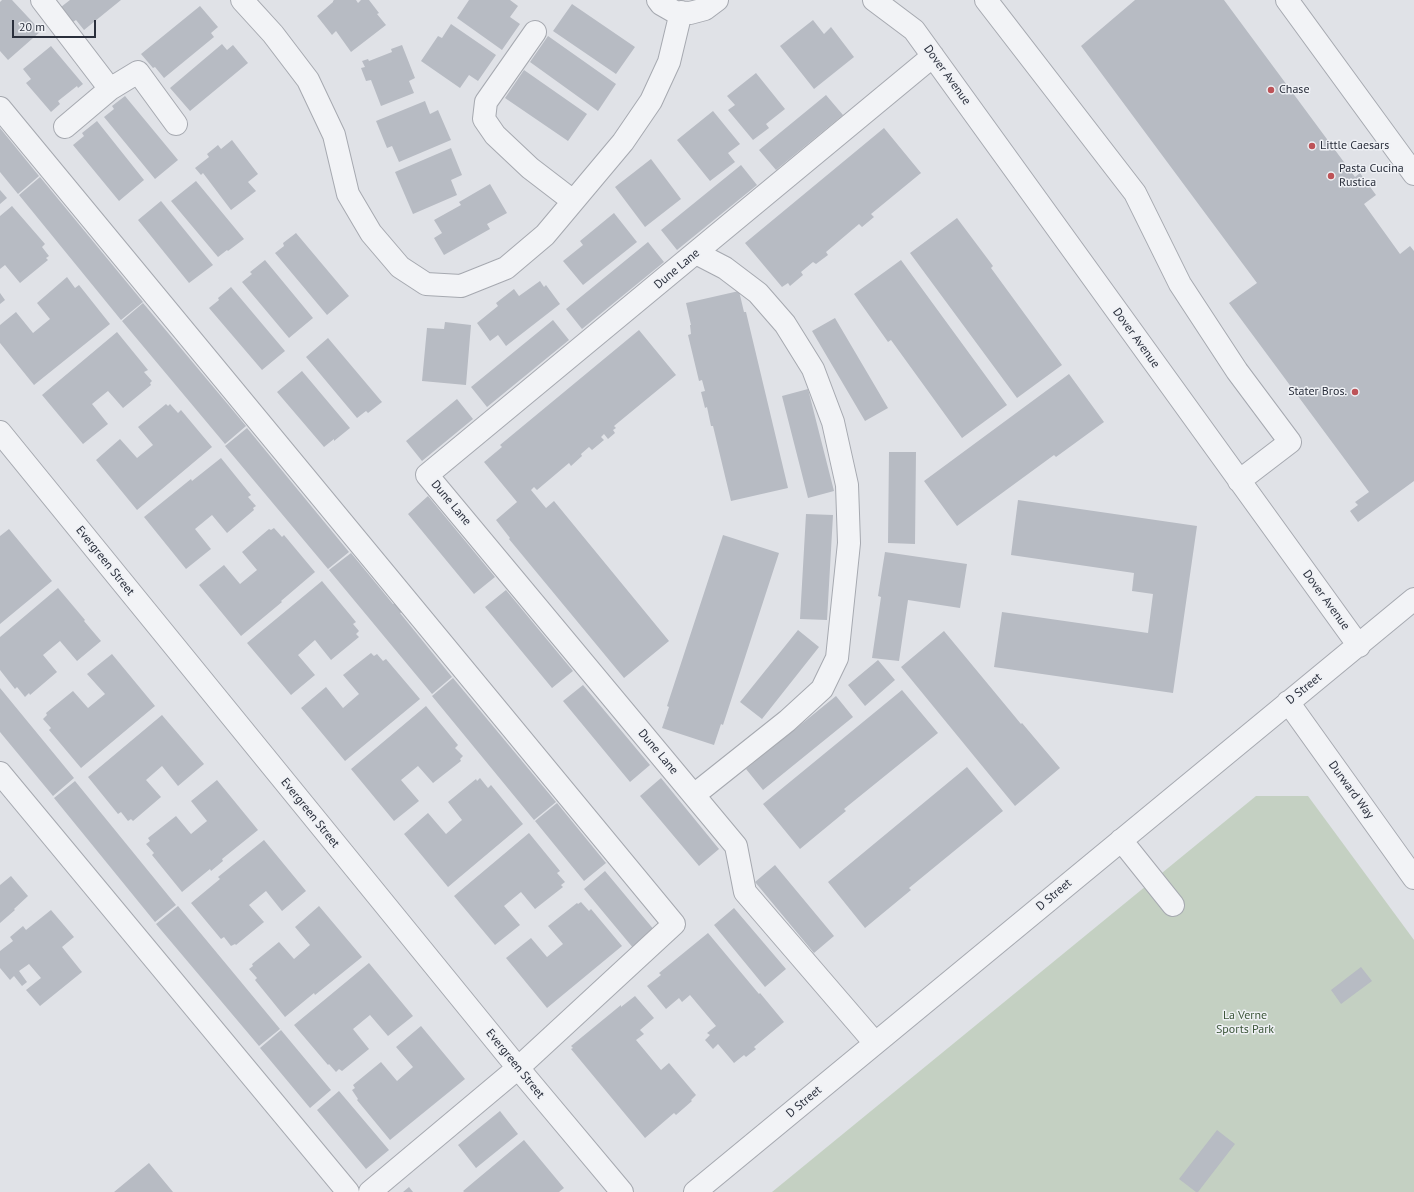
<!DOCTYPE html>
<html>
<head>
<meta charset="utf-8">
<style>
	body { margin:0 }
	#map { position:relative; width:1414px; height:1192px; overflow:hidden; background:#e0e2e7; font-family:"PT Sans",sans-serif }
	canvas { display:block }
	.scale { position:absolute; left:12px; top:20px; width:84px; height:18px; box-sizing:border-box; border:2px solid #2a2f3c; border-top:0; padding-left:5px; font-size:12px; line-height:14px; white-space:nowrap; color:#2a2f3c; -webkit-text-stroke:3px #eff1f5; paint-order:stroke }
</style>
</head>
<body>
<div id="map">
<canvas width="1414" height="1192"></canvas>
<div class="scale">20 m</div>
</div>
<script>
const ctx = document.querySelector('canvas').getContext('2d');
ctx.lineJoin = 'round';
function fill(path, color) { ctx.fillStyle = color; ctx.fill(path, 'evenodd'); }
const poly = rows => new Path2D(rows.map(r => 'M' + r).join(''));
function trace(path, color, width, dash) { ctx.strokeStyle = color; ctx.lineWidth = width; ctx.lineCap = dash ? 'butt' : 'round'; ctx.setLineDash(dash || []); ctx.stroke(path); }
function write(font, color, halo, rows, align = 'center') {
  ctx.font = font + ' "PT Sans",sans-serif'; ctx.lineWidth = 3; ctx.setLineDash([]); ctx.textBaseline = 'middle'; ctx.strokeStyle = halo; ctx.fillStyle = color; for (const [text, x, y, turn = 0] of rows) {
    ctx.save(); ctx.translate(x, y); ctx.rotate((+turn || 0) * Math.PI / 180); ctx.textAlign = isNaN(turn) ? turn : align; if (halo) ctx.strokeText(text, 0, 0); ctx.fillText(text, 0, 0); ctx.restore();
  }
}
const green = poly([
	[1256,796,1308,796,1414,940,1414,1192,772,1192]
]);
const building = poly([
	[2,0,12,0,41,31,8,60,0,51,0,2],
	[70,0,121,0,84,30,76,20,73,22,61,7],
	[334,0,356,0,358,3,361,0,369,0,379,13,377,14,386,25,351,52,336,31,332,35,317,16,333,2,333,1],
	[469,0,510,0,518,6,510,17,520,24,502,50,457,18],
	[1135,0,1224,0,1355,177,1360,173,1376,195,1364,204,1400,254,1410,246,1414,251,1414,481,1358,522,1350,511,1358,505,1355,502,1369,492,1229,303,1257,283,1081,46],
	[572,4,635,47,616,74,553,31],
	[200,6,218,27,211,33,214,37,164,78,155,67,153,68,141,54],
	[813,20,824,34,831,27,854,57,814,89,780,46],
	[451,24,496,55,478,81,469,75,460,88,421,61,438,36,442,38],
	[548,36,616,84,598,111,530,62],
	[222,44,227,50,233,45,248,63,190,111,170,88],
	[402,45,415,78,409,81,414,93,381,106,371,80,366,81,361,68,365,67,362,61,368,59,369,61,392,52,391,49],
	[51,46,83,84,78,88,77,86,58,101,60,104,51,112,26,83,31,79,23,69],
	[524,70,587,114,568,141,505,98],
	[756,73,785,109,766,124,769,128,753,140,728,110,735,105,727,96],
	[826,95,843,115,776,170,759,150],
	[125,96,178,160,155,179,104,117,114,109,112,106],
	[425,101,430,114,438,110,451,140,399,162,392,146,387,148,376,121],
	[713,111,740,144,728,153,735,162,710,181,677,140],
	[97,121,144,180,119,201,73,145,84,136,82,133],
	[0,128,39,176,18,194,0,172],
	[884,128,921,173,871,214,874,217,862,227,859,224,826,252,828,255,816,264,813,262,801,272,803,275,790,286,788,283,782,287,745,243],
	[232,140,258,174,248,182,256,191,231,210,203,173,201,175,195,168,209,157,207,154,218,145,221,149],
	[451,148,462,175,451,180,457,195,413,214,395,172],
	[651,159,681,199,645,227,615,187],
	[741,165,757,185,677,250,661,230],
	[40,177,143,302,121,320,19,195],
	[196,181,244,239,228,251,227,250,218,257,171,201],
	[490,184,507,213,487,224,490,229,444,255,434,238,442,233,434,220,461,205,459,202],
	[0,190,7,198,0,204],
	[161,201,213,265,189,283,138,220],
	[12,206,45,244,42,247,49,256,46,258,48,260,20,283,5,265,0,269,0,216],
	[614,213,637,242,583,285,563,261,583,245,580,241],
	[957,218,993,266,991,268,1062,365,1017,398,910,253],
	[296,233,349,296,327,315,275,253,284,246,283,243],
	[648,242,664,262,582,329,566,309],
	[265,260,313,318,289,338,242,282,252,274,250,272],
	[901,260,1007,405,962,438,891,340,888,342,854,294],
	[67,277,75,288,79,285,110,324,34,385,0,343,0,325,16,312,33,333,50,319,37,303],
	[540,281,544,287,546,285,560,304,506,346,498,335,490,341,477,323,498,306,496,303,514,289,519,296],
	[231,287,285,351,262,370,209,308,219,300,218,298],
	[739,291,744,312,746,312,788,488,731,501,713,426,711,426,707,407,705,408,701,392,705,391,702,380,699,381,688,335,691,334,690,325,691,325,686,303],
	[0,293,5,300,0,304],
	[143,303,246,426,225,444,122,321],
	[835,318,888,408,865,421,812,331],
	[553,320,569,340,487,407,471,387],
	[445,322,471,325,466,385,422,381,427,328,444,329],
	[639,330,676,375,614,426,616,428,613,430,615,433,608,439,604,434,601,437,604,440,592,450,589,447,581,454,582,456,571,466,569,463,537,490,534,487,531,490,546,508,554,501,669,641,624,678,509,539,510,538,496,520,517,502,484,462,502,447,500,445],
	[117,332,148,370,144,372,152,381,150,383,151,385,123,408,108,391,92,404,108,424,83,444,42,395],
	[328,338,382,402,368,413,366,411,357,418,306,357],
	[302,371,350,428,334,441,334,439,324,447,277,392],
	[1069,374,1104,422,1056,457,1054,455,957,526,924,481],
	[808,389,834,491,808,498,782,396],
	[457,399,473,419,422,461,406,441],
	[166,404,168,406,170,404,178,413,181,410,212,447,137,510,96,460,120,439,137,458,153,445,138,427],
	[247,428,349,552,328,569,225,446],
	[889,452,916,452,915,544,888,543],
	[221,458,251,495,248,497,256,506,253,508,254,510,227,533,212,515,195,529,211,549,186,569,144,517,191,479,192,481],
	[428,496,495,577,474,594,408,514],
	[1018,500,1197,526,1173,693,994,667,1002,612,1148,633,1153,594,1132,591,1134,573,1011,555],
	[806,514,833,515,827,620,800,619],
	[274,528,282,537,284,535,315,572,281,601,282,602,241,636,199,585,224,565,240,584,257,570,242,552,269,529,271,530],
	[9,529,52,581,0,624,0,536],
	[723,535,779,553,723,725,721,724,714,745,662,728,669,707,667,706],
	[885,552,967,564,960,608,908,600,899,661,872,658,881,597,878,596],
	[351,553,393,604,395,603,403,612,400,613,452,677,432,694,329,570],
	[322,581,356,622,353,624,359,631,356,634,359,637,331,660,315,640,298,655,315,675,291,695,247,643],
	[58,588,85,620,84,621,101,641,77,661,60,641,43,655,57,672,30,695,29,693,25,697,17,687,15,689,0,670,0,637],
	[506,590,573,671,552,688,485,607],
	[798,630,819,647,762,719,740,702],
	[944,631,1021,724,1022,723,1060,768,1015,806,901,667],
	[371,653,374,656,377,654,383,661,386,659,420,699,345,761,301,708,326,687,343,708,359,694,343,675],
	[112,654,155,706,81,768,49,730,51,728,43,719,47,715,46,713,73,691,88,708,105,694,87,674],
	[878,660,895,680,865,706,848,685],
	[453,678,556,802,534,820,432,696],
	[583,685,650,765,630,782,563,701],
	[0,688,74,778,53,796,0,732],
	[902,690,938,733,844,809,846,811,800,849,763,804],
	[836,696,853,717,763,790,746,769],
	[426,706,458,745,455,748,463,756,460,759,461,761,433,783,418,766,401,780,419,801,394,821,351,769],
	[162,715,204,764,178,786,162,766,146,780,161,797,133,821,131,819,128,821,121,812,118,814,88,777],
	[967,767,1003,811,909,888,911,890,865,928,828,882],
	[480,778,488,788,491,785,523,824,448,887,404,834,428,813,446,834,462,820,448,802,476,779,477,781],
	[661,778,719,849,699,866,640,796],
	[217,780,258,830,222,859,223,861,211,871,210,869,182,892,152,855,154,853,146,844,150,841,148,838,176,816,191,834,207,821,191,801],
	[75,781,176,905,155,922,54,798],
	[557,803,606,863,584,881,535,821],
	[529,833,560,871,557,873,565,882,561,885,563,887,535,909,521,892,504,906,520,925,495,945,454,896],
	[264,840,306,891,282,911,266,891,249,905,264,922,236,945,235,944,231,946,224,937,221,939,191,903,220,879,218,877],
	[775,865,834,936,814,953,755,882],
	[605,871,655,931,634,949,584,889],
	[11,876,28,896,14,909,15,910,0,923,0,885],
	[581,902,589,911,591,909,622,946,547,1008,506,958,531,938,547,957,563,944,548,926,577,903,578,904],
	[178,906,280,1029,259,1046,156,924],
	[319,906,362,957,315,995,314,993,285,1017,255,980,257,978,249,969,253,966,252,964,279,942,294,959,310,945,295,927],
	[734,908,786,969,765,987,714,925],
	[51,910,74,937,62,947,82,972,40,1006,26,990,41,978,29,964,19,971,27,982,22,986,14,976,10,980,0,968,0,951,13,941,10,937,23,926,26,930],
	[708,933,759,994,760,993,784,1022,754,1047,756,1049,746,1057,744,1055,734,1063,718,1044,713,1049,705,1040,710,1035,707,1033,716,1026,690,995,682,1002,679,998,666,1009,647,986,661,975,659,973],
	[369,963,413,1016,388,1036,370,1015,353,1029,369,1049,342,1071,339,1069,336,1072,329,1064,328,1065,294,1025],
	[1361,967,1372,981,1341,1004,1331,990],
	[635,996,654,1018,640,1030,644,1034,636,1040,661,1070,669,1063,696,1095,691,1100,692,1101,676,1115,674,1113,645,1138,571,1049,573,1048,571,1046,621,1005,621,1007],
	[421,1026,465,1079,390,1140,357,1100,358,1099,352,1090,355,1088,353,1085,381,1062,397,1081,413,1067,396,1047],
	[281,1030,331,1090,310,1108,260,1048],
	[339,1091,389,1150,366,1169,317,1110],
	[500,1111,518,1134,476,1168,458,1145],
	[1217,1130,1235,1144,1198,1192,1196,1192,1179,1179],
	[524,1140,564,1188,559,1192,464,1192,463,1191],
	[149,1163,173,1192,114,1192],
	[409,1187,413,1192,403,1192]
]);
const minor = poly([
	[42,0,110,89,138,72,176,124],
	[242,0,273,34,308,80,334,135,348,194,371,233,400,267,426,284,461,286,506,268,545,235,623,142,651,101,669,62,681,12],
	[658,0,661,4,675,12,690,13,705,9,717,0],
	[874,0,914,30,1359,646],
	[986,0,1135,193,1180,284,1237,371,1290,442,1239,481],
	[1287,0,1414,174],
	[535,32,486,102,484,119,495,135,530,168,573,201],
	[0,108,674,924,518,1068,370,1192],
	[65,127,110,89],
	[0,432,518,1068,622,1192],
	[1288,702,1414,878],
	[0,773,348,1192],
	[694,795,787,721,822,689,837,658,849,543,847,485,833,422,813,369,785,324,758,293,725,268,696,253],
	[1121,840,1173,905],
	[875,1043,745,892,736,846,427,475,933,56],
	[695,1192,1414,599]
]);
const markers = [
	[1271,90,4,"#bd5358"],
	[1312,146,4,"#bd5358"],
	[1331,176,4,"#bd5358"],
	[1355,392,4,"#bd5358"]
];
const streetNames = [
	["Dover Avenue",947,75,54],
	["Dune Lane",677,269,-40],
	["Dover Avenue",1136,338,54],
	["Dune Lane",451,503,50],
	["Evergreen Street",105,561,51],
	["Dover Avenue",1326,600,54],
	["D Street",1304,689,-39],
	["Dune Lane",658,752,50],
	["Durward Way",1351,790,54],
	["Evergreen Street",310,813,51],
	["D Street",1054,895,-40],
	["Evergreen Street",515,1064,51],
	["D Street",804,1102,-40]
];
const poiNames = [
	["Chase",1279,90],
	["Little Caesars",1320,146],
	["Pasta Cucina",1339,169],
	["Rustica",1339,183],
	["Stater Bros.",1347,392,"right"]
];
const parkNames = [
	["La Verne",1245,1016],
	["Sports Park",1245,1030]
];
fill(green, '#c4d0c2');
fill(building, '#b7bbc3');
trace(minor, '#a6a9b0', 24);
trace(minor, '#f2f3f6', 22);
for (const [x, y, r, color] of markers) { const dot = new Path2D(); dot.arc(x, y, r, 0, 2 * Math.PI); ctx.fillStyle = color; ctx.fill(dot); trace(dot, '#eff1f5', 1.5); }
write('12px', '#2a2f3c', '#eff1f5', streetNames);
write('12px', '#2a2f3c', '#eff1f5', poiNames, 'left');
write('12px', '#3c5639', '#eff1f5', parkNames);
</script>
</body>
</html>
